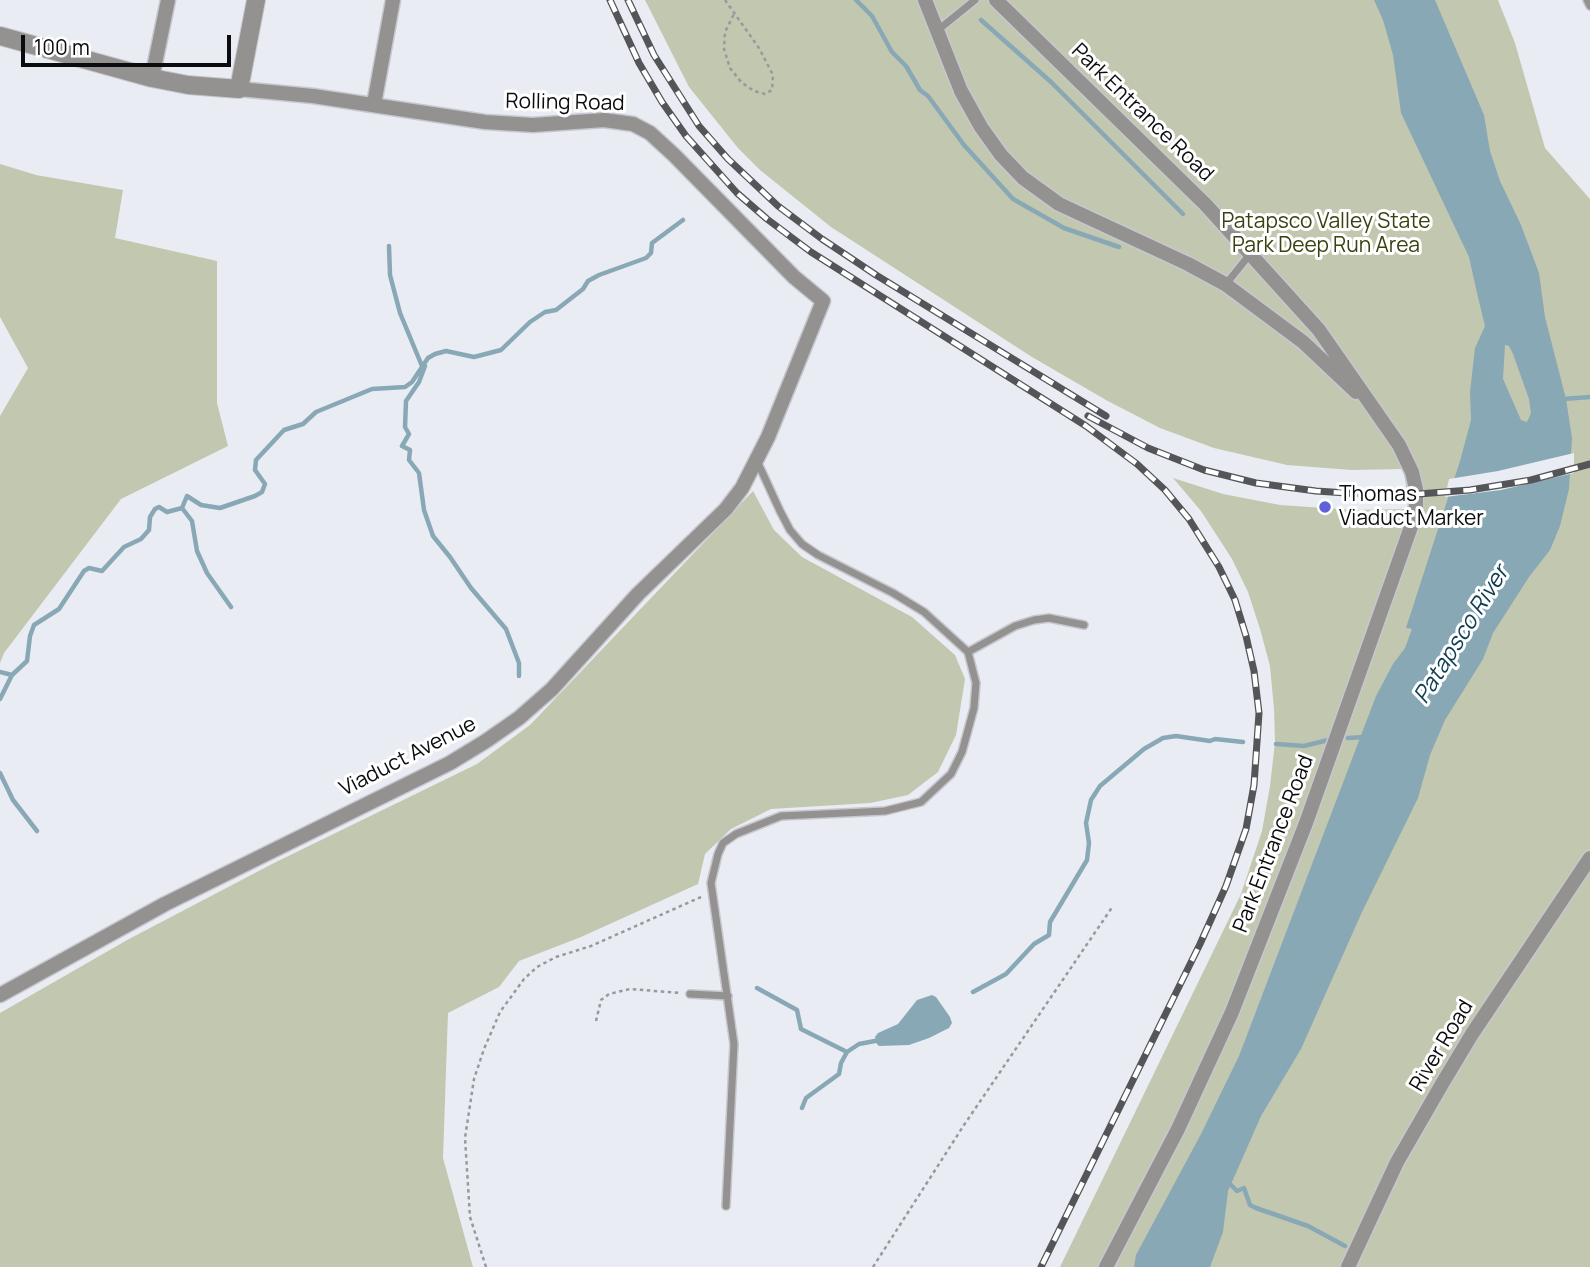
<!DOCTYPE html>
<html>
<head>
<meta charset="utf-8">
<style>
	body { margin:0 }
	#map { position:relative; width:1590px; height:1267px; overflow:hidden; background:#eaecf3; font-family:Manrope,sans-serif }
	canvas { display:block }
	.scale { position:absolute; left:21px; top:35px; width:210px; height:32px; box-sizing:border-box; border:4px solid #0b0c0e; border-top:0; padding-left:9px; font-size:21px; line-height:24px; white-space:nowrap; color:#0b0c0e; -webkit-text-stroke:5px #fff; paint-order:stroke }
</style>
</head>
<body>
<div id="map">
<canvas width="1590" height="1267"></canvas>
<div class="scale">100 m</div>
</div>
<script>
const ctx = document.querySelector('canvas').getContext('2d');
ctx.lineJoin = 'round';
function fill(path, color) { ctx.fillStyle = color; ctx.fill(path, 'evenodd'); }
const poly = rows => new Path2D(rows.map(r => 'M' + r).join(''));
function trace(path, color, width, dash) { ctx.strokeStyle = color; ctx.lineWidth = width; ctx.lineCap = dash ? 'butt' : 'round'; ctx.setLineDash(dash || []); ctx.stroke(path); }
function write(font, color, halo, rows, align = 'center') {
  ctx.font = font + ' Manrope,sans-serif'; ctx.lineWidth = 6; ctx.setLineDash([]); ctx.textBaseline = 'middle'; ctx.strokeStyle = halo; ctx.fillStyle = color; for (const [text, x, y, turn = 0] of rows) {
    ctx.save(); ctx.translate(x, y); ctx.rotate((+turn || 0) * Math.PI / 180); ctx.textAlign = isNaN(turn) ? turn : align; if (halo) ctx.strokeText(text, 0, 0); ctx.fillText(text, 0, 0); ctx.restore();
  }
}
const green = poly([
	[645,0,1498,0,1515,43,1545,148,1590,199,1590,1267,1060,1267,1241,894,1262,831,1270,786,1275,742,1274,709,1270,666,1260,629,1248,592,1232,559,1201,511,1173,478,1223,494,1280,505,1354,510,1409,509,1404,469,1352,470,1287,465,1214,448,1160,428,1106,400,1032,357,831,227,760,170,738,148,689,87],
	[0,164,36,175,123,190,115,238,217,261,217,403,228,446,121,499,4,653,0,663,0,416,28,368,0,317],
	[753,491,774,530,802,557,912,617,955,655,965,679,956,735,938,772,908,795,870,803,771,809,731,829,705,854,698,884,581,937,519,961,499,987,448,1013,443,1158,473,1267,0,1267,0,1013,129,939,274,863,477,764,530,725]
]);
const water = poly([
	[1374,0,1435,0,1484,115,1490,151,1500,181,1521,225,1539,273,1545,317,1566,399,1572,438,1569,489,1560,526,1550,550,1529,577,1493,633,1483,659,1445,720,1430,755,1418,798,1362,912,1301,1049,1261,1116,1228,1191,1223,1232,1210,1267,1134,1267,1136,1255,1201,1134,1239,1056,1376,696,1393,664,1405,648,1412,629,1406,628,1460,461,1471,420,1470,392,1475,348,1485,326,1477,293,1469,257,1401,113,1393,55,1383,20],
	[1505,345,1509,346,1513,354,1529,399,1531,413,1527,422,1521,420,1503,379],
	[932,995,936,997,950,1017,952,1023,949,1028,929,1038,909,1045,879,1046,876,1043,875,1037,878,1033,898,1024,917,1000]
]);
const pier = poly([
	[1574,453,1574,473,1501,490,1445,497,1449,479,1498,471]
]);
const stream = poly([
	[856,0,872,16,892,52,906,66,920,90,928,96,964,145,1013,199,1064,228,1119,247],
	[981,20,1051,82,1183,214],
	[389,246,390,275,400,313,422,366],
	[425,366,419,382,406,401,405,427,409,434,402,446,410,450,409,460,419,473,424,510,433,536,450,557,471,588,506,629,519,663,519,676],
	[1563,399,1590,397],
	[182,508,187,496,201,505,220,508,255,496,262,492,265,484,255,470,256,460,284,430,303,424,316,412,372,389,405,387,412,382,428,358,435,354,446,351,474,357,501,350,530,322,545,312,556,310,583,289,588,281,599,275,646,258,651,253,652,243,683,220],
	[182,508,192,521,197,551,207,573,231,607],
	[0,672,12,675],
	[0,699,12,675,27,661,30,636,34,625,59,609,84,571,89,568,102,571,124,547,141,539,149,530,150,517,155,509,159,507,167,512,182,508],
	[1348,738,1365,737],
	[1276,744,1304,746,1328,740],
	[0,773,13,800,37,831],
	[757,988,797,1010,801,1029,847,1052],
	[973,992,1006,974,1034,944,1049,935,1050,922,1087,860,1089,843,1086,823,1091,800,1100,786,1144,749,1163,738,1176,736,1210,741,1215,739,1243,742],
	[802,1108,806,1098,839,1074,841,1063,847,1052,859,1044,875,1041],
	[1228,1182,1237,1191,1244,1188,1250,1205,1256,1208,1308,1226,1345,1246]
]);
const path = poly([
	[725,0,759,48,773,75,772,90,765,94,754,91,741,82,730,68,724,49,725,32,734,14],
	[596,1021,601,1000,609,994,630,989,680,993],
	[486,1267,470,1217,465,1138,474,1079,484,1049,500,1012,524,979,537,967,556,957,591,946,701,897],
	[873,1267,964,1125,1113,906]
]);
const service = poly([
	[1587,0,1590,6],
	[938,30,975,0],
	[1226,284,1251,253],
	[968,652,1015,626,1034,620,1049,618,1084,625],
	[690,994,728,996],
	[726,1206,734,1044,711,883,718,854,723,843,736,834,781,816,885,811,921,802,951,774,962,752,974,708,976,683,968,652,924,612,893,593,818,555,802,544,790,530,780,511,757,461]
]);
const minor = poly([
	[925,0,961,91,981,127,1001,155,1023,178,1059,204,1188,264,1225,284,1303,342,1356,392],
	[996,0,1206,205,1319,330,1399,445,1412,472,1416,489,1416,506,1412,524,1306,823,1232,1012,1178,1129,1106,1267],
	[152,78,168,0],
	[374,104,393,0],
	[0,995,165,904,450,763,486,741,519,718,552,689,638,594,726,509,742,488,768,437,823,301,794,277,674,155,650,133,633,124,604,120,533,125,485,122,313,96,239,89],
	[1348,1267,1397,1162,1442,1084,1472,1034,1590,858]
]);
const tertiary = poly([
	[0,36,152,78,188,85,239,89,256,0]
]);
const rail = poly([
	[610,0,639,63,662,102,686,136,737,193,767,219,811,252,1086,426,1137,464,1165,490,1189,519,1219,567,1235,600,1246,636,1254,671,1259,713,1254,785,1246,829,1226,886,1200,944,1041,1267],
	[628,0,654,55,699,126,728,159,778,206,822,239,876,275,1106,416],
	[1088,416,1148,448,1204,470,1256,483,1316,491,1393,496,1470,490,1531,480,1590,464]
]);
const markers = [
	[1325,507,7,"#5f62db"]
];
const streetNames = [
	["Rolling Road",565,103,1],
	["Park Entrance Road",1142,113,44],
	["Viaduct Avenue",408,757,-27],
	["Park Entrance Road",1274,844,-69],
	["River Road",1442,1046,-59]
];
const parkNames = [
	["Patapsco Valley State",1326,222],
	["Park Deep Run Area",1326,246]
];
const poiNames = [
	["Thomas",1339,495],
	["Viaduct Marker",1339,519]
];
const waterNames = [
	["Patapsco River",1462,635,-58]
];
fill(green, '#c2c7af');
fill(water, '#89a8b6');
fill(pier, '#eaecf3');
trace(stream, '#89a8b6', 4.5);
trace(service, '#c6c8ce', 10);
trace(minor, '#c6c8ce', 17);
trace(tertiary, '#c6c8ce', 20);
trace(path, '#97999e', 2.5, [3.5, 3.5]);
trace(service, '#949191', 7);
trace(minor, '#949191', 14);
trace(tertiary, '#949191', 18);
trace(rail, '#535558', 7);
trace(rail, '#fff', 4.5, [13]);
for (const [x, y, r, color] of markers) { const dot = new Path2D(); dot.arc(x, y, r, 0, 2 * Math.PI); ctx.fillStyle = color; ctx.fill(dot); trace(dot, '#fff', 2.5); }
write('21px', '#0b0c0e', '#fff', streetNames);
write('21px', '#3a4110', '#fff', parkNames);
write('21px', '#0b0c0e', '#fff', poiNames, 'left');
write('italic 23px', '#113e4f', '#fff', waterNames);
</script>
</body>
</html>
